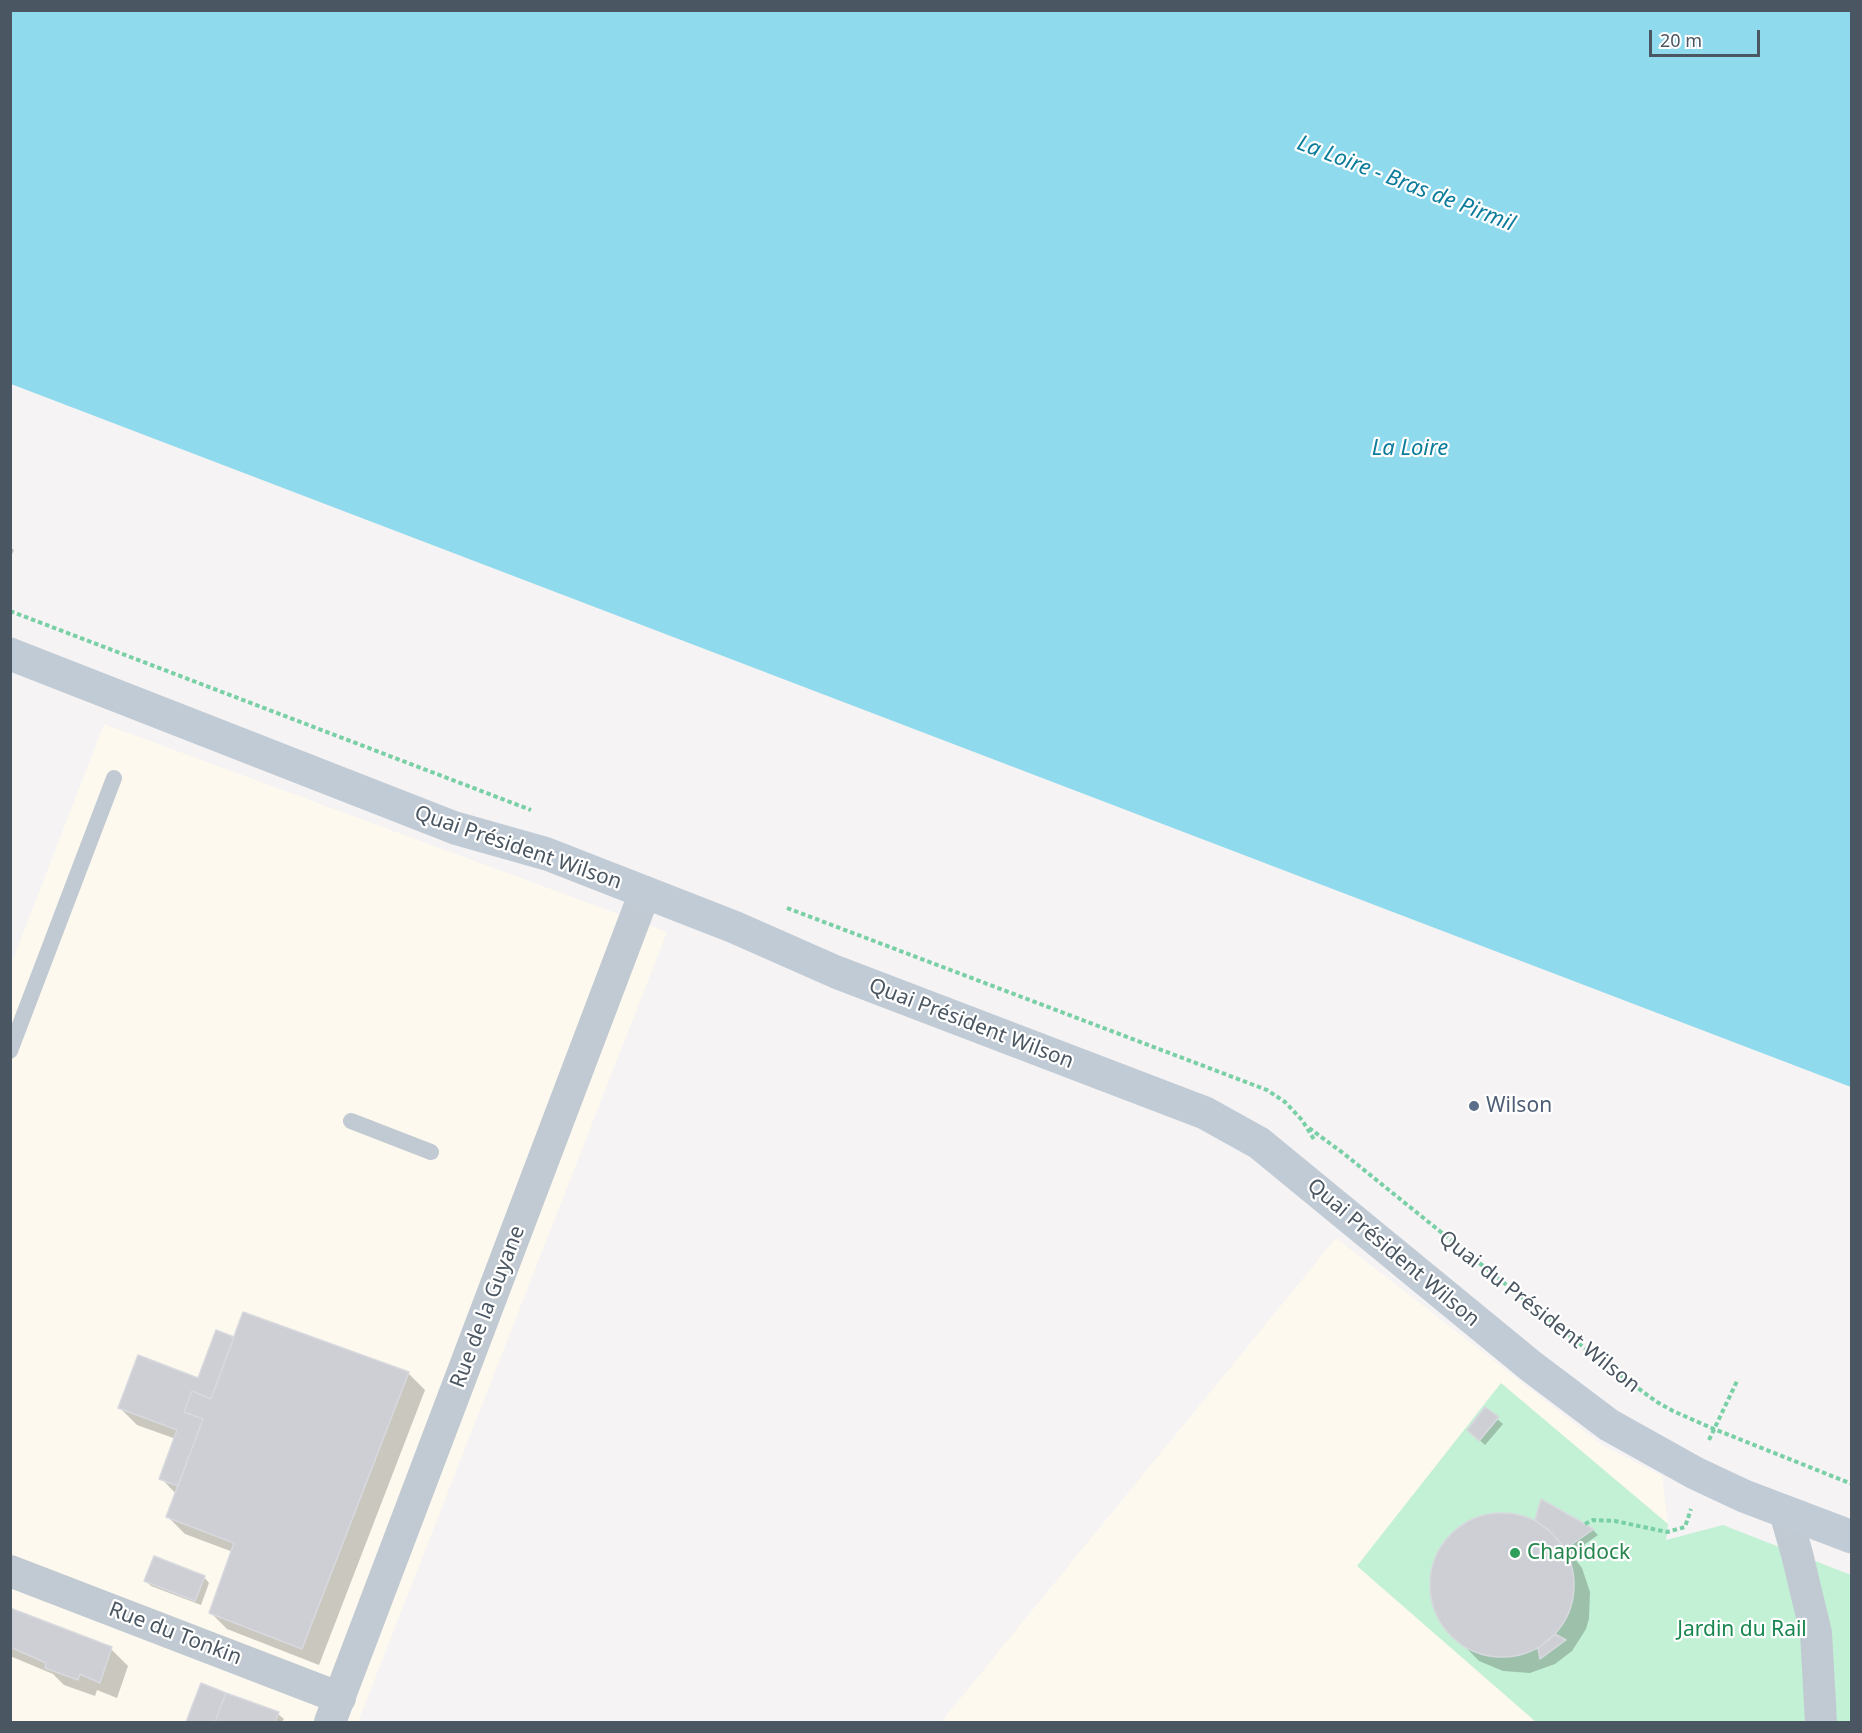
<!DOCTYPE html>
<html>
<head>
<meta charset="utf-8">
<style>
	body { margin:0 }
	#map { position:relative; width:1862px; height:1733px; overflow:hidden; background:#f5f3f3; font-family:"Noto Sans",sans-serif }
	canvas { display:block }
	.frame { position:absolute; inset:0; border:12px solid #4a5661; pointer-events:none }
	.scale { position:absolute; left:1649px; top:30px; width:111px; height:27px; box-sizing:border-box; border:3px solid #4a5661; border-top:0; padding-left:8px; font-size:18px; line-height:21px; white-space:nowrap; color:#4a5661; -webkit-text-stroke:4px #fff; paint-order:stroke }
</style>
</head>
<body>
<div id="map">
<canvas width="1862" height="1733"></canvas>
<div class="frame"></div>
<div class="scale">20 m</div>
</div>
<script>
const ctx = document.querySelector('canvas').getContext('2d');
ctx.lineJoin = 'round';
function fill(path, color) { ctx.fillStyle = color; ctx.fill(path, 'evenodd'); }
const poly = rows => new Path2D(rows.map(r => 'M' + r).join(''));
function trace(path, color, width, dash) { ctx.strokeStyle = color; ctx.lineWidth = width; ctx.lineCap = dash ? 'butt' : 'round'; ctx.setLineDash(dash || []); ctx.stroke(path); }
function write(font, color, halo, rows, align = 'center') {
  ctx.font = font + ' "Noto Sans",sans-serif'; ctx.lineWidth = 4.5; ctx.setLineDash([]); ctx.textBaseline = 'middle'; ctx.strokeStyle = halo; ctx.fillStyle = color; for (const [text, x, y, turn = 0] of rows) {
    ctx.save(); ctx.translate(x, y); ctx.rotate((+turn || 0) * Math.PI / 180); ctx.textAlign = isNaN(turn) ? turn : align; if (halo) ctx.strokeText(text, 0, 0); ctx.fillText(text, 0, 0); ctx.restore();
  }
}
const commercial = poly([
	[104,724,667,932,358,1722,11,1722,10,967],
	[1336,1238,1602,1445,1662,1476,1668,1524,1631,1722,941,1722]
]);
const green = poly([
	[1501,1383,1668,1524,1666,1540,1723,1525,1851,1575,1851,1722,1536,1722,1357,1566]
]);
const water = poly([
	[10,11,1851,11,1851,1087,11,384]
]);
const shadow = poly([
	[10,547,14,550,10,559],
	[235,1339,408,1373,425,1390,319,1665,227,1629,210,1612,233,1552,185,1534,168,1517,176,1494,161,1478,176,1439,137,1425,120,1408,199,1380],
	[1485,1409,1503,1424,1485,1445,1474,1435],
	[1542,1501,1593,1530,1598,1535,1571,1554,1582,1568,1590,1592,1589,1618,1586,1629,1572,1651,1555,1664,1530,1673,1503,1671,1479,1661,1443,1624,1433,1599,1432,1573,1441,1549,1459,1529,1482,1517,1509,1515,1536,1522],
	[204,1577,209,1583,201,1605,151,1586,146,1581],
	[10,1610,111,1649,128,1666,117,1698,97,1690,95,1696,64,1685,53,1674,10,1656],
	[202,1685,278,1714,284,1719,282,1722,188,1722]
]);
const building = poly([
	[243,1312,409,1372,302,1649,209,1613,234,1543,166,1517,203,1419,184,1412,192,1391,211,1399,243,1312],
	[216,1330,234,1337,211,1399,192,1391,184,1412,203,1419,178,1486,159,1479,177,1430,118,1408,138,1355,198,1378,216,1330],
	[1485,1407,1499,1417,1479,1441,1467,1430,1485,1407],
	[1541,1499,1585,1524,1594,1529,1565,1549,1553,1534,1535,1520,1541,1499],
	'1430 1585a72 72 0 1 1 144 0a72 72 0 1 1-144 0Z',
	[154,1556,205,1576,195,1601,144,1581,154,1556],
	[10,1608,112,1647,100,1683,80,1674,78,1680,45,1668,46,1663,10,1647,10,1608],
	[1555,1634,1566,1640,1540,1659,1538,1648,1555,1634],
	[201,1683,226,1693,215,1722,186,1722,201,1683],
	[226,1693,279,1712,275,1722,215,1722,226,1693]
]);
const path = poly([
	[10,611,531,810],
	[787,908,1267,1090,1285,1102,1302,1120,1315,1141],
	[1309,1128,1343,1153,1602,1362,1657,1402,1673,1411,1714,1429,1852,1484],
	[1709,1440,1738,1379],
	[1585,1524,1593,1520,1615,1521,1667,1532,1685,1527,1691,1509]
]);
const lane = poly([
	[10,1051,114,778],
	[351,1121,431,1152]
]);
const street = poly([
	[1785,1512,1797,1554,1816,1633,1821,1722],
	[10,1571,340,1698],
	[330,1722,645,892]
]);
const secondary = poly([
	[10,654,455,828,547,854,734,927,836,972,1205,1113,1259,1143,1532,1367,1609,1425,1695,1473,1744,1496,1852,1537]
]);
const markers = [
	[1474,1106,6,"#5c6f8a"],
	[1515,1553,6,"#2e9e5b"]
];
const streetNames = [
	["Quai Président Wilson",518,848,19],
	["Quai Président Wilson",971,1024,21],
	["Quai Président Wilson",1393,1253,40],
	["Rue de la Guyane",488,1307,-69],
	["Quai du Président Wilson",1539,1312,38],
	["Rue du Tonkin",175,1634,21]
];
const serviceNames = [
	["Wilson",1486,1106]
];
const leisureNames = [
	["Chapidock",1527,1553]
];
const parkNames = [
	["Jardin du Rail",1742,1630]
];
const waterNames = [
	["La Loire - Bras de Pirmil",1406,184,21],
	["La Loire",1410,449]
];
fill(commercial, '#fdf9ef');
fill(green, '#c3f1d5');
fill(water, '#90daee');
fill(shadow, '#0003');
fill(building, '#cdcfd5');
trace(building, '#d7d9de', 1.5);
trace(path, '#7ad0a6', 4, [4.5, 3]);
trace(lane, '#c1cad2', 16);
trace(street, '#c1cad2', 32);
trace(secondary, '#c1cbd6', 33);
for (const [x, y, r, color] of markers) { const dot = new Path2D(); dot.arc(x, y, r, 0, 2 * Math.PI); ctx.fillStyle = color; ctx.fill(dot); trace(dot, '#fff', 2); }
write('21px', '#4a5661', '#fff', streetNames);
write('21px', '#4e5e75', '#fff', serviceNames, 'left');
write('21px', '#27864d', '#fff', leisureNames, 'left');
write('21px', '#17864f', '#fff', parkNames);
write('italic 22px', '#0c7c9b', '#fff', waterNames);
</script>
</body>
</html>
